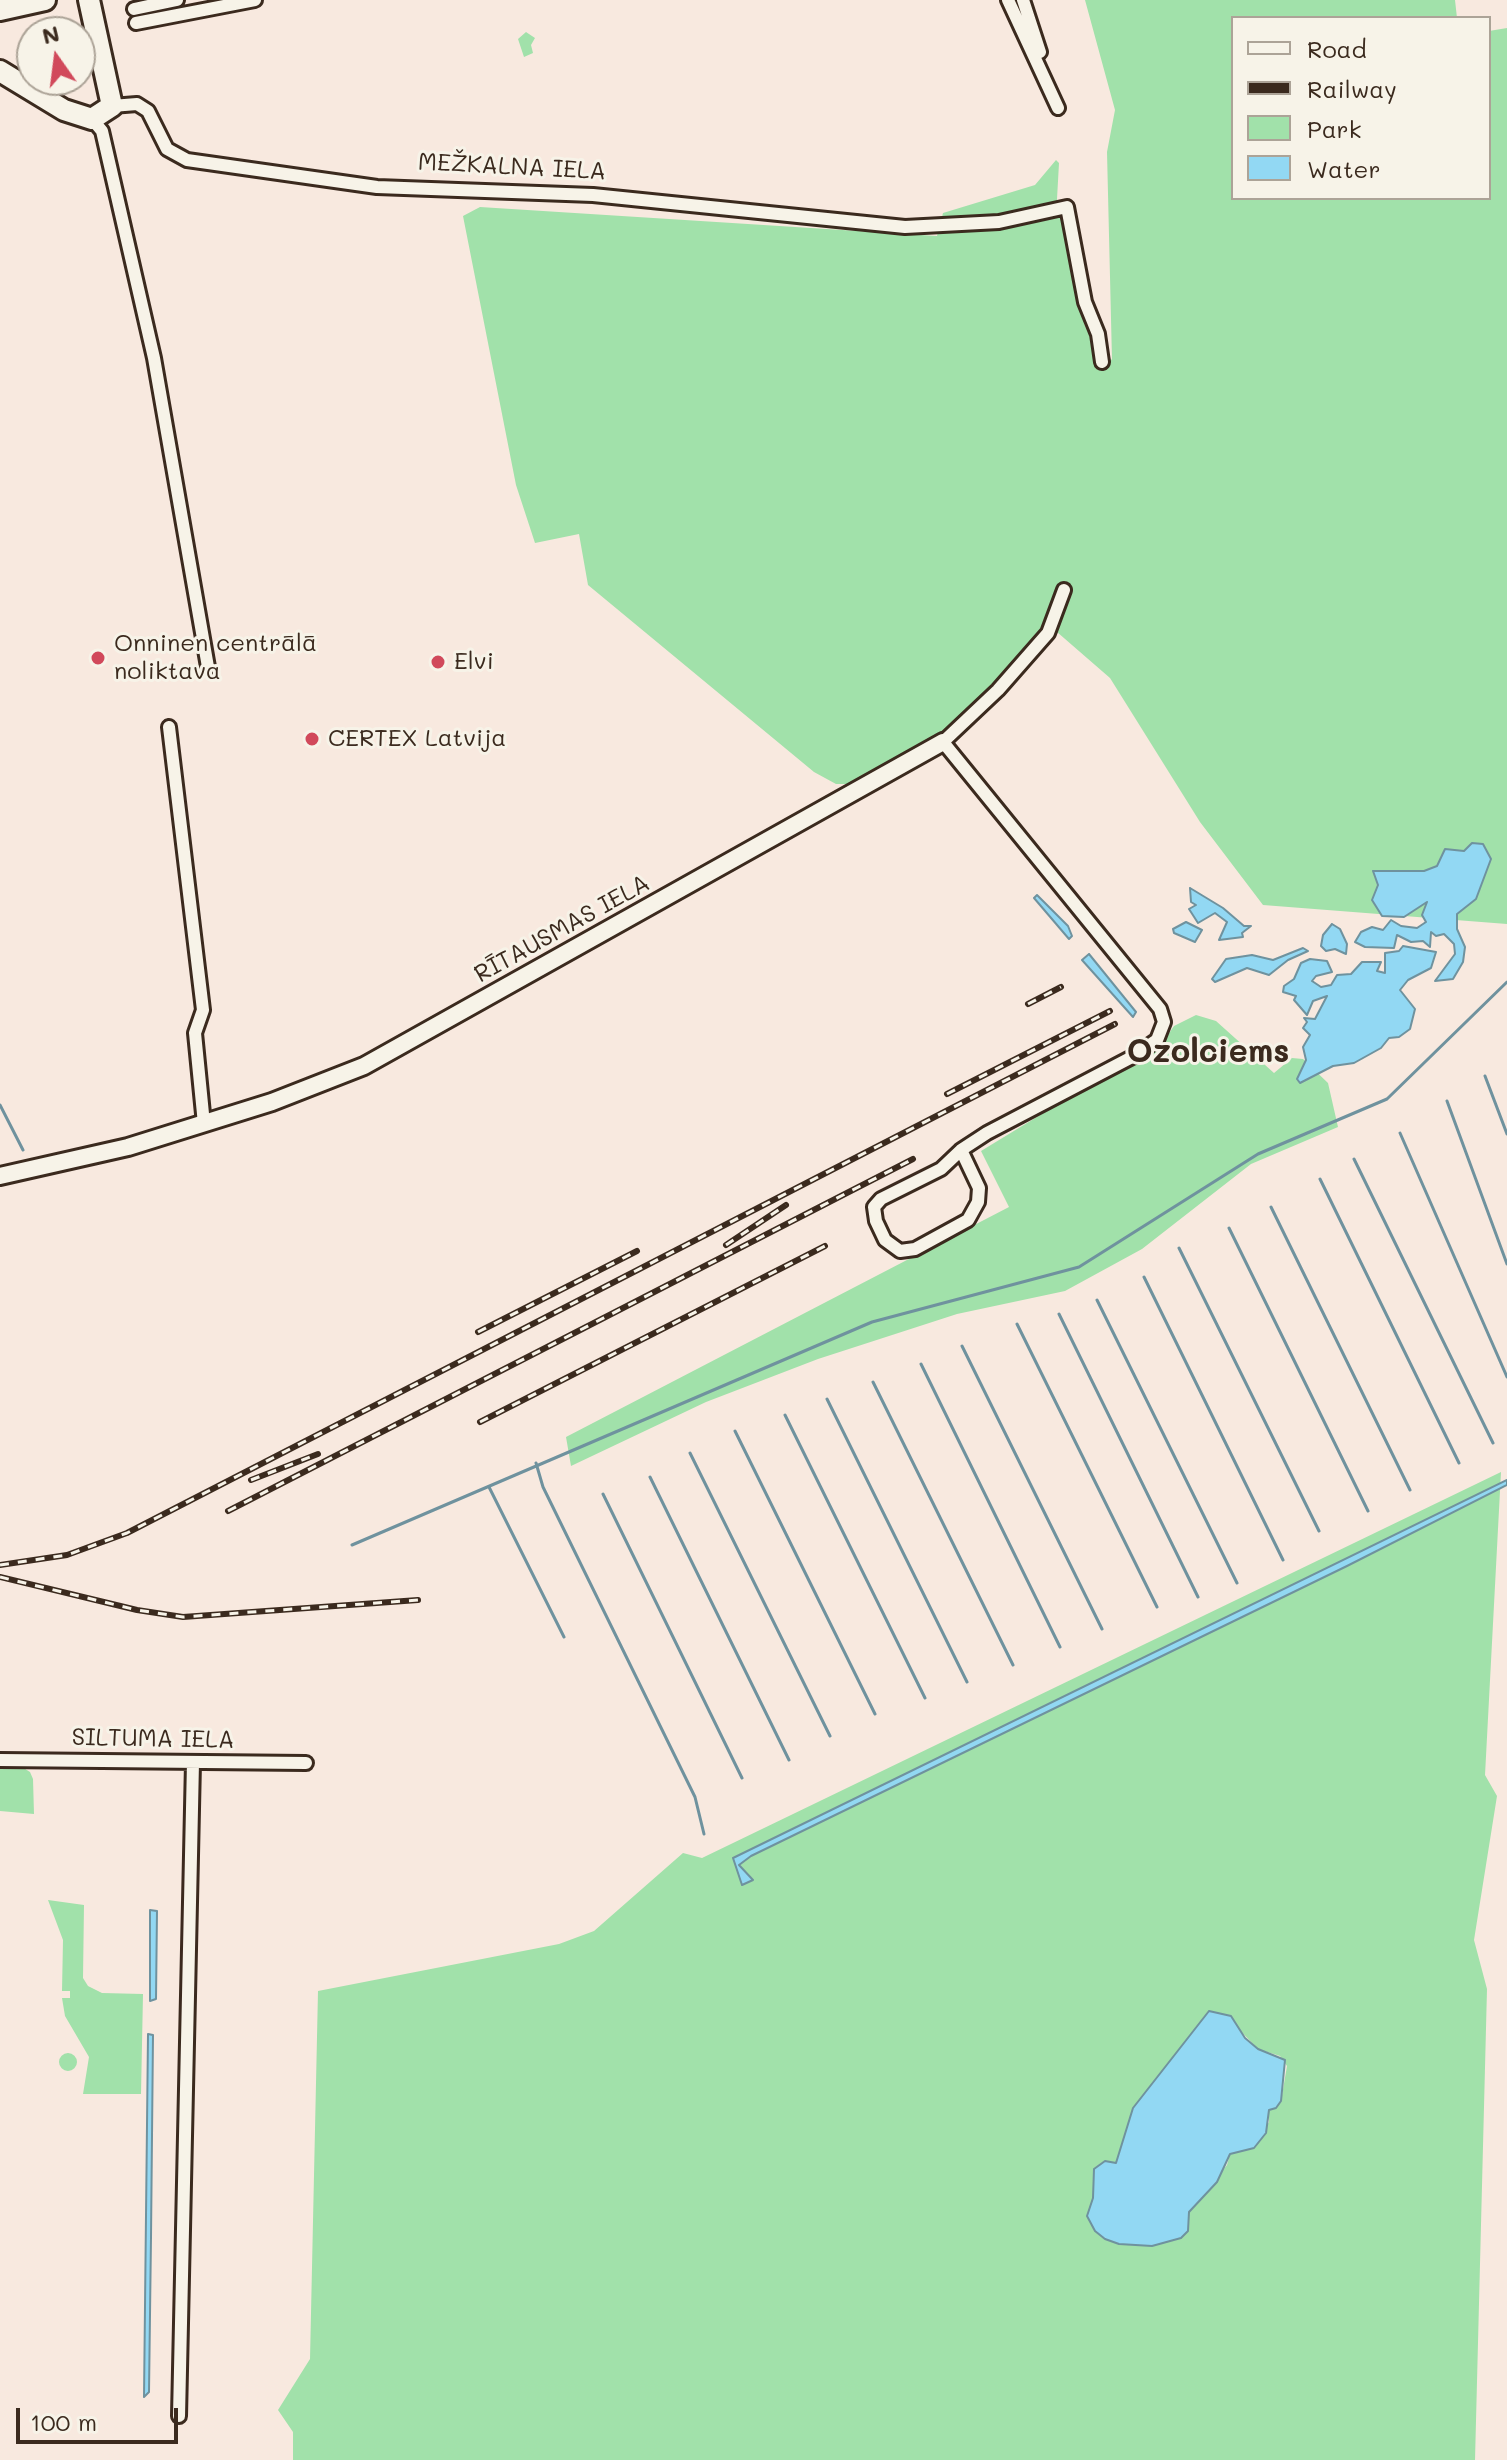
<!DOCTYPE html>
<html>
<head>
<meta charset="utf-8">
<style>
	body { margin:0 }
	#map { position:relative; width:1507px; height:2460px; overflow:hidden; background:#f8e9df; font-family:Mali,sans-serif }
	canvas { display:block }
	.legend { position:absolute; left:1231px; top:16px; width:260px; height:184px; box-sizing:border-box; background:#f7f3e8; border:2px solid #aca397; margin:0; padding:10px 14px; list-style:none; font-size:24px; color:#3b2a1e }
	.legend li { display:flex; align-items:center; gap:16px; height:40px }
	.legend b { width:40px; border:2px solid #aca397 }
	.north { position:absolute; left:16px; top:16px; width:80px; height:80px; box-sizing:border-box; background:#f7f3e8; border:2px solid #aca397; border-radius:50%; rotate:346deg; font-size:22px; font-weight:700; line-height:32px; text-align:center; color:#3b2a1e }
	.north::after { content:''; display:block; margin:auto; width:28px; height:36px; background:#d1495b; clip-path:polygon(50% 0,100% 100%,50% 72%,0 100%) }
	.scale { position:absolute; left:16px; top:2408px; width:162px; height:36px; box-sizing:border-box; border:4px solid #3b2a1e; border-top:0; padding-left:10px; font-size:24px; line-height:28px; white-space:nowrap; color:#3b2a1e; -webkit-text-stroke:6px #f7f3e8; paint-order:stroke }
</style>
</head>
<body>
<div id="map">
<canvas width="1507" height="2460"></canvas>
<ul class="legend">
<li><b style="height:10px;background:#f7f3e8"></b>Road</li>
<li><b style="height:10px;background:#3b2a1e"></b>Railway</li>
<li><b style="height:22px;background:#a1e1aa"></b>Park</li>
<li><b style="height:22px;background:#92d8f3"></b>Water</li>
</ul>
<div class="north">N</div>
<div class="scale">100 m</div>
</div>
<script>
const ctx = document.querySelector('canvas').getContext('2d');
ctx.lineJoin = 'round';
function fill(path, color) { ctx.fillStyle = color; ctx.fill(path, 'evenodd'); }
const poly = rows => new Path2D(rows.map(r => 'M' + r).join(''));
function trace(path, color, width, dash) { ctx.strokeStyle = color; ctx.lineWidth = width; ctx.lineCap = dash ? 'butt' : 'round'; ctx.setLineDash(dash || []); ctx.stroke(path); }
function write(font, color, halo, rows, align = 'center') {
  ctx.font = font + ' Mali,sans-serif'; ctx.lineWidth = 6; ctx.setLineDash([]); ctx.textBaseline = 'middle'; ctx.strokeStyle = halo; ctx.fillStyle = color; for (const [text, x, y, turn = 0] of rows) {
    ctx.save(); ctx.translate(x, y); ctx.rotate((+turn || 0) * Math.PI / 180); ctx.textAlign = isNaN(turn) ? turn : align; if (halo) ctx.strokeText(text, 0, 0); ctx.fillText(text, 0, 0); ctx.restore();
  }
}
const green = poly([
	[1085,0,1455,0,1457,18,1233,18,1233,198,1489,198,1489,31,1507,28,1507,924,1263,905,1200,822,1110,678,1057,632,1042,631,956,727,853,784,836,784,814,772,588,585,579,534,535,543,516,485,463,216,480,207,937,236,943,213,1035,185,1056,160,1059,163,1057,199,1085,326,1096,346,1112,360,1107,152,1115,110],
	[526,32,535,38,531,45,533,53,524,57,518,39],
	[1196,1015,1216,1021,1274,1073,1292,1058,1303,1059,1328,1083,1338,1127,1251,1164,1142,1249,1065,1291,957,1314,818,1359,706,1402,571,1466,566,1437,1009,1207,981,1151,1165,1039,1174,1026],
	[1501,1472,1485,1775,1497,1796,1474,1940,1487,1989,1475,2460,293,2460,293,2432,278,2410,310,2359,318,1991,559,1944,594,1931,683,1853,702,1858],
	[1209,2012,1227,2017,1258,2049,1280,2056,1287,2066,1281,2101,1269,2110,1269,2122,1253,2148,1230,2154,1227,2165,1189,2212,1187,2231,1116,2242,1105,2239,1087,2216,1093,2198,1094,2169,1104,2161,1116,2164,1133,2108],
	[0,1767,22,1767,30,1772,33,1779,34,1814,0,1811],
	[48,1900,84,1905,83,1978,88,1986,102,1993,143,1994,141,2094,83,2094,89,2057,65,2016,62,1998,70,1998,70,1991,62,1991,63,1940],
	'59 2062a9 9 0 1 1 18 0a9 9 0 1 1-18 0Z'
]);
const water = poly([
	[1472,843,1483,844,1491,859,1476,899,1457,914,1457,929,1465,947,1463,962,1453,979,1435,981,1455,954,1454,944,1444,934,1436,936,1431,932,1430,947,1423,941,1411,942,1397,935,1394,948,1365,947,1355,942,1361,932,1372,927,1383,930,1391,920,1401,926,1417,928,1426,922,1422,915,1427,902,1404,917,1382,916,1372,900,1378,885,1373,871,1424,871,1437,866,1445,849,1464,851,1472,843],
	[1190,888,1223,908,1244,926,1251,926,1242,933,1243,937,1219,940,1227,922,1215,913,1198,923,1189,909,1196,905,1191,902,1190,888],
	[1037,895,1068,926,1072,936,1069,939,1034,898,1037,895],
	[1186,922,1202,930,1195,942,1174,933,1173,929,1186,922],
	[1332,924,1340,929,1347,944,1346,954,1335,949,1326,951,1321,946,1323,935,1332,924],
	[1403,946,1436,952,1431,968,1408,980,1400,990,1415,1009,1410,1029,1399,1037,1389,1038,1381,1048,1354,1063,1333,1066,1300,1083,1297,1079,1306,1060,1303,1047,1310,1035,1303,1028,1307,1022,1304,1018,1315,1019,1327,996,1313,1001,1307,1015,1294,1000,1296,996,1283,992,1284,986,1294,979,1301,963,1310,959,1327,961,1332,972,1316,976,1312,981,1321,987,1331,985,1337,975,1351,974,1362,962,1381,962,1377,971,1385,973,1385,953,1399,951,1403,946],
	[1303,948,1308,951,1288,960,1269,975,1247,968,1215,982,1212,979,1226,959,1252,955,1273,960,1303,948],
	[1089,954,1136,1012,1133,1017,1082,960,1089,954],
	[1507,1480,1507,1485,1347,1566,751,1856,739,1865,753,1880,742,1885,733,1858,1507,1480],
	[150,1910,157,1911,156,1999,150,2001,150,1910],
	[1209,2011,1231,2016,1245,2038,1258,2049,1285,2060,1281,2101,1276,2108,1269,2110,1266,2133,1254,2148,1230,2154,1217,2182,1189,2212,1188,2231,1181,2238,1152,2246,1119,2244,1105,2239,1095,2231,1087,2216,1093,2198,1094,2169,1105,2161,1116,2163,1133,2108,1209,2011],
	[148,2034,153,2035,151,2237,149,2392,144,2397,148,2034]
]);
const stream = poly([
	[1485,1076,1507,1134],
	[1447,1101,1507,1264],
	[0,1105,23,1150],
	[1400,1133,1507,1377],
	[1354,1159,1493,1443],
	[1320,1179,1459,1463],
	[1271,1207,1410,1490],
	[1229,1228,1368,1511],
	[1179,1248,1319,1531],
	[1144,1277,1283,1560],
	[1097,1300,1237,1583],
	[1059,1314,1198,1597],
	[1017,1324,1157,1607],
	[962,1346,1102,1629],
	[921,1364,1060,1647],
	[873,1382,1013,1665],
	[827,1399,967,1682],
	[785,1415,925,1698],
	[735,1431,875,1714],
	[690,1453,830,1736],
	[536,1463,543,1487,695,1797,704,1834],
	[650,1477,789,1760],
	[489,1487,564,1637],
	[603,1494,742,1778],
	[352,1545,872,1322,1079,1267,1258,1154,1387,1099,1507,982]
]);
const minor = poly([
	[1008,0,1058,108],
	[1023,0,1040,52],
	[134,9,177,0],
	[136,23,255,0],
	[112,106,137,104,148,111,167,149,187,160,377,187,593,195,905,227,999,222,1067,207,1085,302,1098,334,1102,362],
	[92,119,102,131,154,358,208,667],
	[169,727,203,1010,195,1033,204,1124],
	[961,1150,979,1188,978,1202,968,1220,915,1249,900,1251,885,1240,876,1221,874,1207,881,1199,941,1169,961,1150,987,1133,1134,1056,1157,1040,1164,1022,1160,1009,943,742,998,690,1048,633,1064,590],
	[0,1760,306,1763],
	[179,2416,193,1762]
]);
const tertiary = poly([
	[0,1176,128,1147,272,1102,364,1066,943,742]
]);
const trunk = poly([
	[0,10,45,0],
	[0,71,64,110,92,119,112,106,89,0]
]);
const rail = poly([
	[1028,1004,1061,987],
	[947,1094,1110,1011],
	[726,1245,786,1205],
	[478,1332,637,1251],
	[480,1422,825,1246],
	[251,1480,318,1454],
	[228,1511,913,1159],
	[0,1565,67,1555,127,1533,1115,1024],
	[0,1577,137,1610,183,1617,418,1600]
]);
const markers = [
	[98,658,8,"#d1495b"],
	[438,662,8,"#d1495b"],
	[312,739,8,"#d1495b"]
];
const streetNames = [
	["MEŽKALNA IELA",512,167,3],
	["RĪTAUSMAS IELA",562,929,-29],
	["SILTUMA IELA",153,1739,1]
];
const poiNames = [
	["Onninen centrālā",114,644],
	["noliktava",114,672],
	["Elvi",454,662],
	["CERTEX Latvija",328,739]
];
const districtNames = [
	["Ozolciems",1208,1052]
];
fill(green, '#a1e1aa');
fill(water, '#92d8f3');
trace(water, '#6f929e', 2);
trace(stream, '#6f929e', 3);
trace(minor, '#3b2a1e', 18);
trace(tertiary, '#3b2a1e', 22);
trace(trunk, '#3b2a1e', 26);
trace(minor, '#f7f3e8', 12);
trace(tertiary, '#f7f3e8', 16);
trace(trunk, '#f7f3e8', 20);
trace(rail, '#3b2a1e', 6);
trace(rail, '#f7f3e8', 3, [9]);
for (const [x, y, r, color] of markers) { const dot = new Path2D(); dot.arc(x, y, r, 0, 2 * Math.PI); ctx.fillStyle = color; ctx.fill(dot); trace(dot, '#f7f3e8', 3); }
write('24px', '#3b2a1e', '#f7f3e8', streetNames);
write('24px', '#3b2a1e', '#f7f3e8', poiNames, 'left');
write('bold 32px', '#3b2a1e', '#f7f3e8', districtNames);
</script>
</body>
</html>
